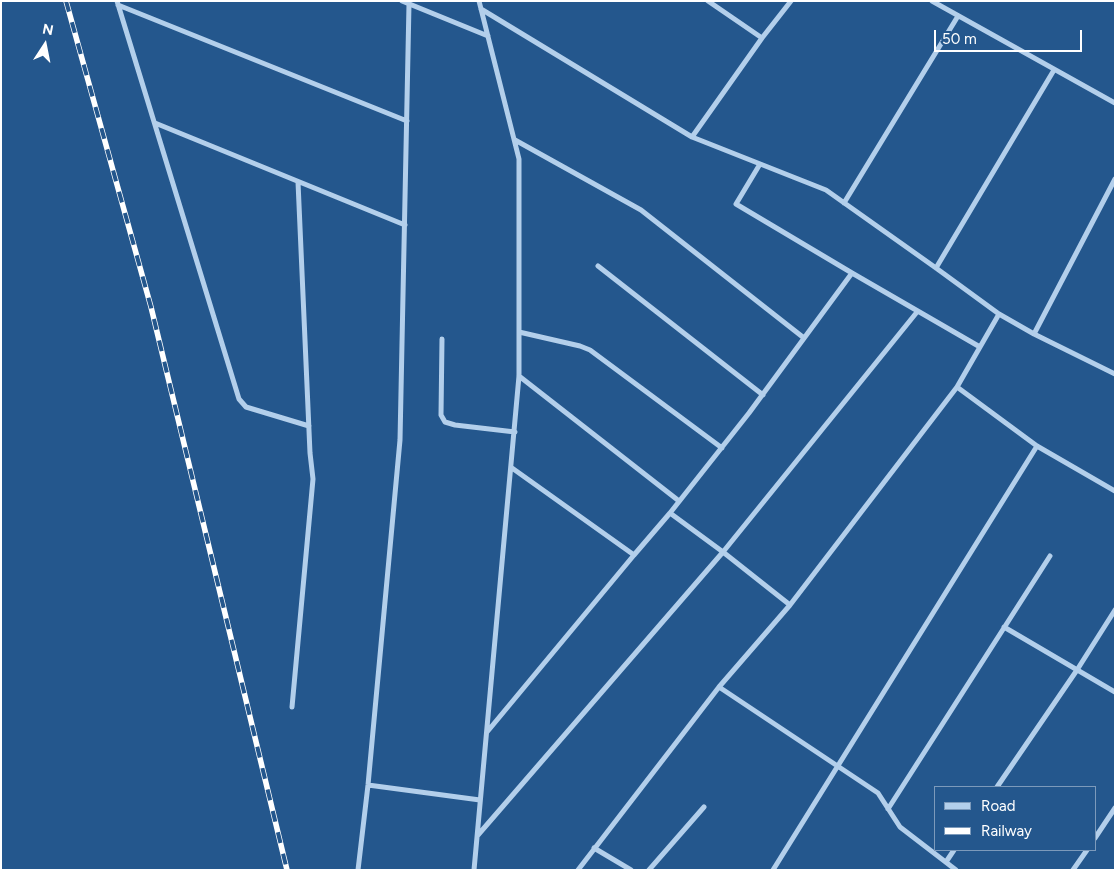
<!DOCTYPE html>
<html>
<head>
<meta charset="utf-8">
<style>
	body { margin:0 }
	#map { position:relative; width:1116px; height:871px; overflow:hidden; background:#24578d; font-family:Figtree,sans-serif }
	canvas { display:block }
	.frame { position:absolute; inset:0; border:2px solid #fff; pointer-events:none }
	.legend { position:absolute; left:934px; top:786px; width:162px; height:65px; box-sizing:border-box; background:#24578d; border:1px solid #7c9abb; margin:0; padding:6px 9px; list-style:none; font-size:15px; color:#fff }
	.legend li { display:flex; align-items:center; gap:10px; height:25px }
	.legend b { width:25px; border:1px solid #7c9abb }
	.north { position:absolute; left:20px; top:20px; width:50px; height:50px; -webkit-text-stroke:4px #24578d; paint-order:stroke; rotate:11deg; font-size:14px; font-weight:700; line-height:20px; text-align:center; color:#fff }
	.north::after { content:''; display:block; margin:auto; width:18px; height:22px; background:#fff; clip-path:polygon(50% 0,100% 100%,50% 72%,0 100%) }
	.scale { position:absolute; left:934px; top:30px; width:148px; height:22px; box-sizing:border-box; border:2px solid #fff; border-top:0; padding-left:6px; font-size:15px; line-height:18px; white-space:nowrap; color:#fff; -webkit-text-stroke:4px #24578d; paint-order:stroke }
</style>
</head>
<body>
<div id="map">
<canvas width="1116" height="871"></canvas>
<div class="frame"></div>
<ul class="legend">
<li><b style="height:6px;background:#b3cfeb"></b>Road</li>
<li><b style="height:6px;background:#fff"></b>Railway</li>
</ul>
<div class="north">N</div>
<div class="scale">50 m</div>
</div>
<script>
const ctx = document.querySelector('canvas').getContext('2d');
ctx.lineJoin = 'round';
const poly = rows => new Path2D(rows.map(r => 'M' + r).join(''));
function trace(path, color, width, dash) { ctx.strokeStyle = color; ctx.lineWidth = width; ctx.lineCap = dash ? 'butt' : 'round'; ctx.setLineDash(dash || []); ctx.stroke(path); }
const street = poly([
	[117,1,239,399,246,407,309,426],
	[402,1,488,36],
	[932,1,1115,103],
	[118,5,407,121],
	[481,9,692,137,762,38,708,1],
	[762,38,791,1],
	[155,123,405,225],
	[692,137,826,190,936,268,999,314,957,387],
	[515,140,641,210,804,338],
	[844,203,958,16],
	[598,266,763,395],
	[936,268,1054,70],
	[852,273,980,347],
	[999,314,1034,334,1115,374],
	[519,332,580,346,590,350,722,448],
	[1034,334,1115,179],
	[442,339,441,415,445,422,455,425,515,432],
	[519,376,679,501],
	[512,468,634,555,670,513,723,552,917,312],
	[670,513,749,413,852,273,736,204,760,164],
	[1004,627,1115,692],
	[719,687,878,793,900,827,956,870],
	[292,707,313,479,310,453,298,182],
	[487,732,634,555],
	[368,785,480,800],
	[997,787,1077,670,1115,610],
	[888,809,1050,556],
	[478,835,723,552,790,605],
	[1095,838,1115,808],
	[594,848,631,870],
	[946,862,954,850],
	[358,870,368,785,400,440,409,4],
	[474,870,519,376,519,159,479,1],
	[578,870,719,687,790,605,957,387,1037,446,1115,491],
	[649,870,704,807],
	[773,870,1037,446],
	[1073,870,1087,850]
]);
const rail = poly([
	[66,1,151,307,287,870]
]);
trace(street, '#b3cfeb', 5);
trace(rail, '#fff', 5.5);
trace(rail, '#24578d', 4, [11]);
</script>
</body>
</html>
